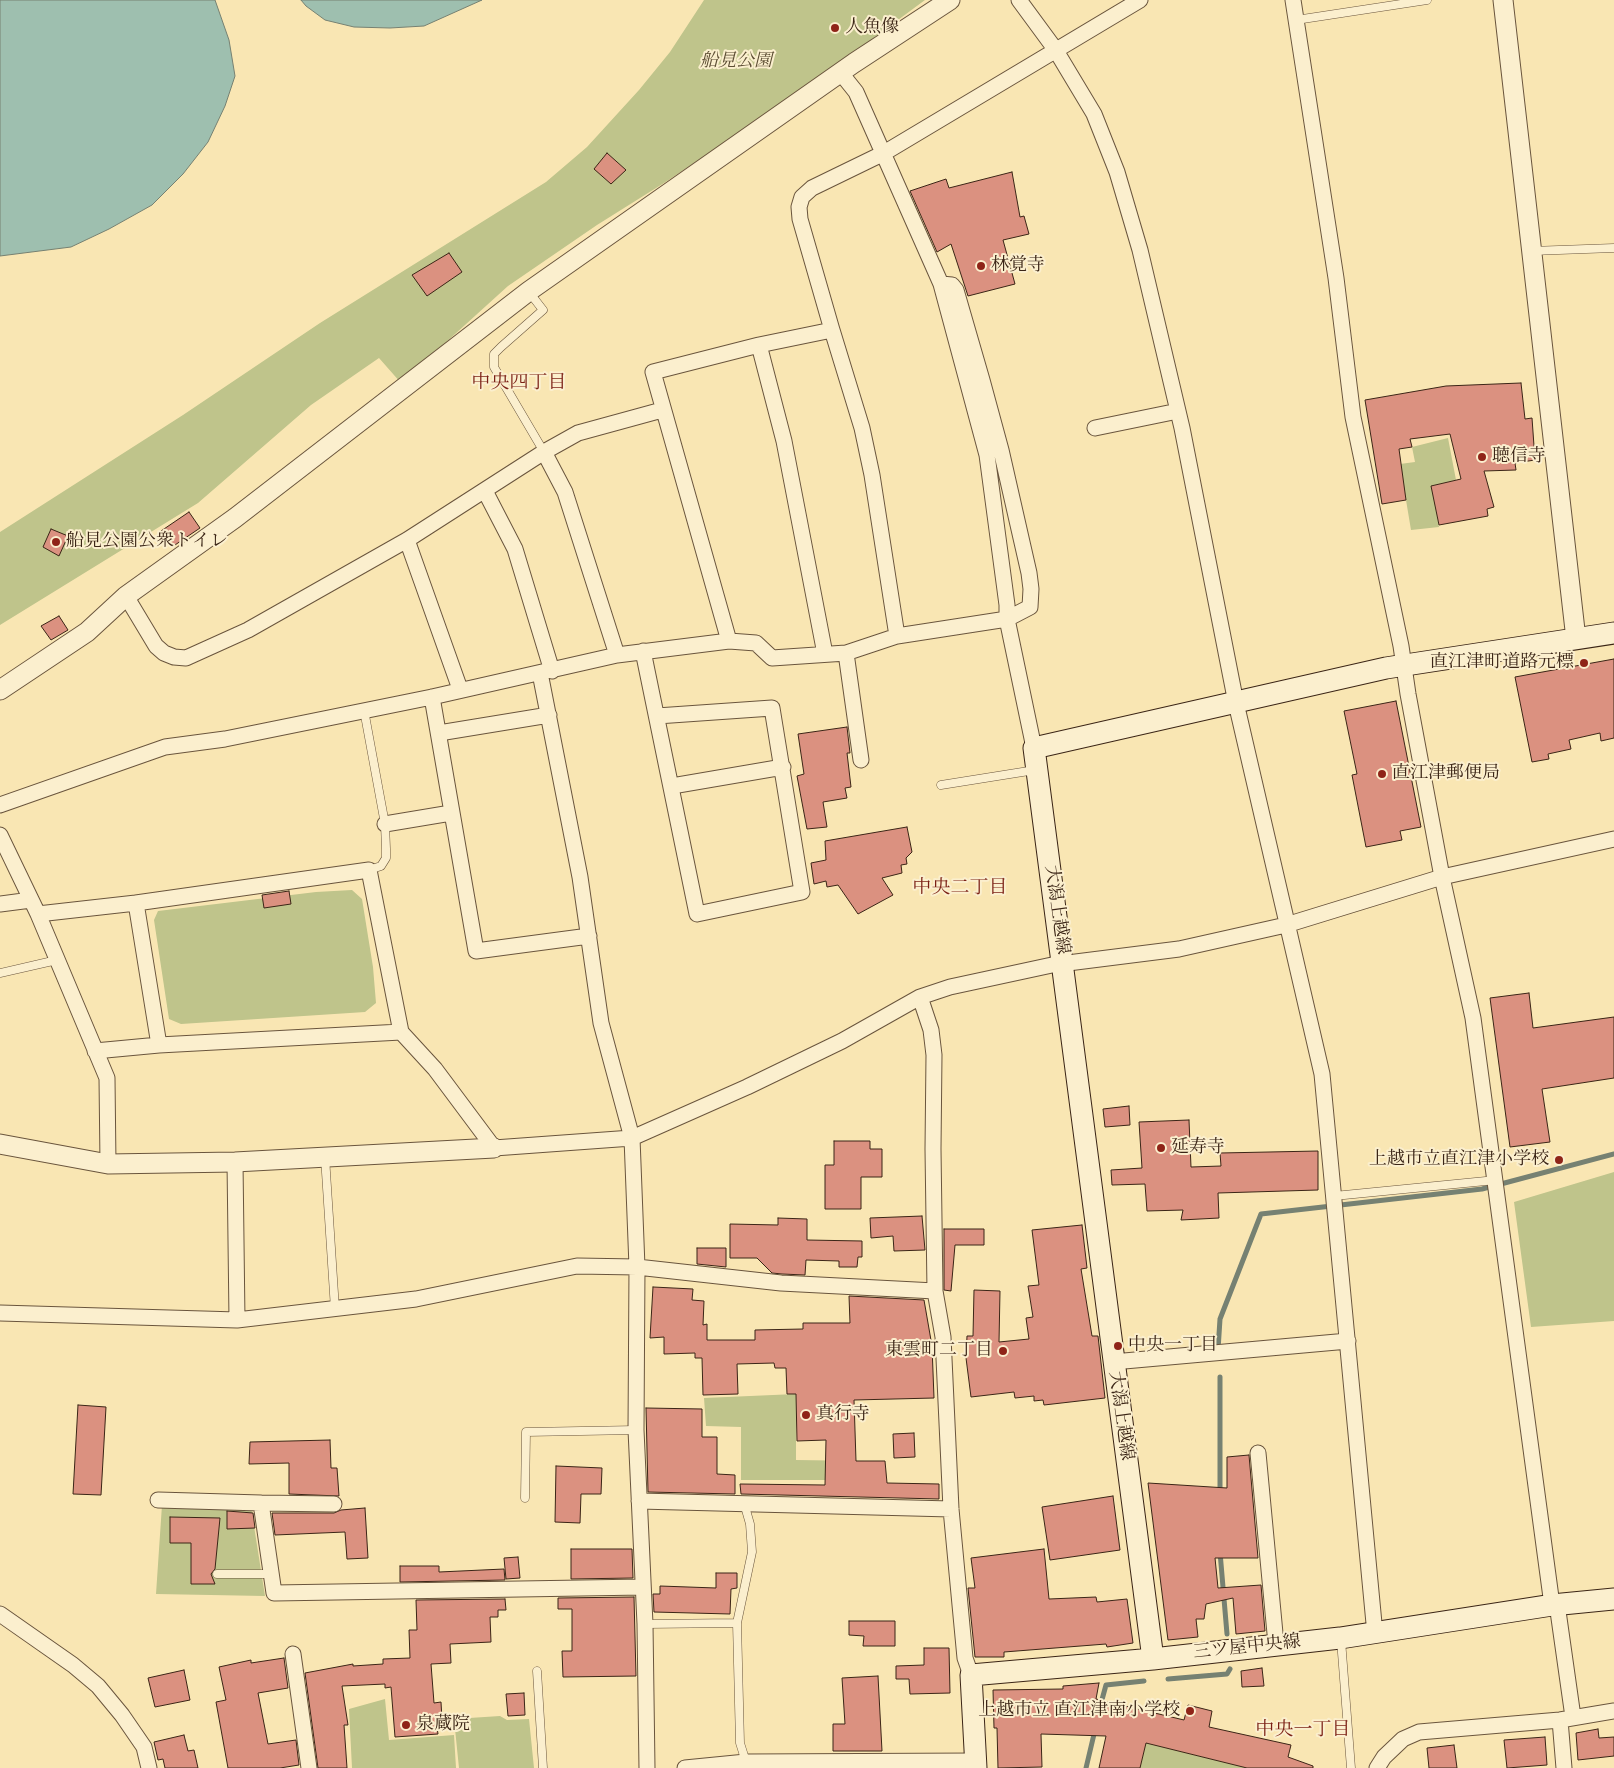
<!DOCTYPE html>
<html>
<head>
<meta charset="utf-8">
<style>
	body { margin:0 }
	canvas { display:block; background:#f9e6b3 }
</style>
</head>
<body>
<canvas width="1614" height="1768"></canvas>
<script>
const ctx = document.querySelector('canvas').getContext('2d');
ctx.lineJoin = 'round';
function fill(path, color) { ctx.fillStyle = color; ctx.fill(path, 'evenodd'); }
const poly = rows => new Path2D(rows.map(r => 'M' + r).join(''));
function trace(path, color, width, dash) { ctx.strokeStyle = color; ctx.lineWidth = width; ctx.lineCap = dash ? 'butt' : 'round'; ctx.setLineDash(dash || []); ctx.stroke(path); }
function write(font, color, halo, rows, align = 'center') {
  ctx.font = font + ' "IM FELL Double Pica","Noto Serif JP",serif'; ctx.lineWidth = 4; ctx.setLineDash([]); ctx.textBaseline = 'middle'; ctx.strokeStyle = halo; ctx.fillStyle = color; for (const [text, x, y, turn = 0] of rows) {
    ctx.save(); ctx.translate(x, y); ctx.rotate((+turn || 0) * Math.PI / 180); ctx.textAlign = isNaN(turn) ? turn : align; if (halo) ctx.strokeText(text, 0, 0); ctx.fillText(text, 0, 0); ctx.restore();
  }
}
const green = poly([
	[704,0,925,0,795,96,664,183,597,225,508,286,401,383,379,358,311,405,198,503,0,625,0,532,183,415,320,323,546,182,587,147,639,90,670,52],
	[1448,438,1456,480,1432,486,1439,527,1411,530,1400,464,1415,462,1412,447],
	[352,890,362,899,373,967,376,1003,365,1012,181,1024,169,1019,154,920,158,911,316,892],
	[1614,1172,1614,1321,1531,1327,1514,1202],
	[796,1394,796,1460,866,1461,863,1480,741,1480,741,1427,706,1426,704,1398],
	[162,1505,251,1507,265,1596,156,1594],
	[385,1699,389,1740,454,1735,456,1768,352,1768,349,1709],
	[500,1716,507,1720,529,1719,534,1768,459,1768,454,1719],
	[1146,1743,1247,1768,1140,1768]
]);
const water = poly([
	[0,0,215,0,229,40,235,76,225,106,208,142,183,174,152,205,109,229,71,247,0,256,0,0],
	[301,0,482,0,424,26,390,28,354,27,325,20,306,6,301,0]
]);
const stream = poly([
	[1218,1350,1220,1319,1261,1214,1482,1189,1614,1154],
	[1220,1377,1220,1493],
	[1220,1552,1227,1634],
	[1168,1679,1227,1674,1230,1669],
	[1100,1707,1106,1685,1144,1681],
	[1086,1768,1095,1730]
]);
const building = poly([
	[607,153,626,170,611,184,594,169,607,153],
	[1012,172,1020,217,1024,216,1029,234,1003,240,1015,284,968,296,951,244,937,252,910,191,946,179,949,188,1012,172],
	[449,253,462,272,427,296,412,275,449,253],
	[1521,383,1525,419,1532,418,1535,460,1515,463,1516,470,1484,471,1494,507,1487,509,1488,516,1439,525,1431,486,1461,479,1450,434,1410,439,1412,447,1399,449,1406,500,1382,504,1365,400,1446,386,1521,383],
	[189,512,200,528,172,547,161,531,189,512],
	[51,529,68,536,59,556,43,547,51,529],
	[59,616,68,630,51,640,41,626,59,616],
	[1614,659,1614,738,1601,741,1600,733,1569,740,1571,749,1548,754,1549,759,1532,762,1515,677,1614,659],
	[1396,701,1421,827,1400,831,1402,840,1366,847,1352,775,1357,774,1344,711,1396,701],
	[847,727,850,753,847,753,851,787,845,788,847,798,823,802,827,827,807,829,797,776,804,774,798,734,847,727],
	[907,827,912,852,906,858,907,864,901,865,902,873,882,878,893,895,858,914,838,885,827,887,826,881,814,884,811,863,826,860,825,841,907,827],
	[289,891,291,904,264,908,262,895,289,891],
	[1529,993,1533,1028,1614,1017,1614,1078,1542,1089,1550,1142,1510,1147,1490,998,1529,993],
	[1129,1106,1130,1125,1105,1127,1103,1109,1129,1106],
	[1189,1120,1191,1167,1221,1166,1220,1153,1318,1151,1318,1190,1218,1193,1219,1218,1181,1220,1183,1210,1147,1211,1145,1184,1112,1185,1111,1170,1142,1168,1139,1122,1189,1120],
	[834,1141,870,1141,870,1149,882,1149,882,1177,861,1177,861,1209,825,1209,825,1165,834,1165,834,1141],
	[922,1216,925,1250,894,1251,893,1236,871,1238,870,1218,922,1216],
	[778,1218,807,1219,807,1240,862,1241,862,1257,858,1257,857,1267,839,1267,839,1261,806,1260,805,1275,782,1274,772,1273,757,1258,730,1258,730,1224,778,1225,778,1218],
	[1082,1225,1087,1268,1081,1269,1092,1336,1098,1336,1105,1398,1044,1405,1043,1400,1034,1401,1034,1396,1015,1398,1014,1392,971,1397,966,1358,967,1336,973,1336,974,1290,1000,1291,999,1342,1029,1339,1026,1318,1033,1317,1028,1286,1039,1285,1032,1230,1082,1225],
	[944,1229,984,1229,984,1245,955,1245,951,1291,944,1290,944,1229],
	[697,1248,726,1248,726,1267,697,1264,697,1248],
	[653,1287,693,1289,692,1300,704,1301,703,1325,707,1324,707,1340,755,1340,755,1330,803,1329,803,1323,850,1323,849,1296,924,1300,932,1346,934,1398,854,1400,856,1461,885,1461,887,1483,939,1484,939,1499,741,1494,740,1484,825,1485,826,1440,797,1441,796,1394,787,1394,786,1368,775,1368,774,1363,737,1364,738,1394,703,1395,702,1358,695,1358,695,1353,664,1354,664,1337,650,1338,653,1287],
	[78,1405,106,1407,101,1495,73,1494,78,1405],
	[646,1408,702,1409,702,1437,717,1437,717,1474,735,1475,735,1494,648,1492,646,1408],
	[914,1433,915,1457,894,1458,893,1434,914,1433],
	[330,1440,331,1468,337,1468,339,1496,289,1494,289,1463,249,1464,250,1442,330,1440],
	[1249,1455,1258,1558,1215,1558,1218,1588,1261,1585,1265,1631,1236,1634,1233,1598,1206,1604,1204,1619,1196,1619,1198,1637,1168,1640,1148,1483,1227,1488,1227,1457,1249,1455],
	[556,1466,602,1468,601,1494,581,1494,580,1523,555,1522,556,1466],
	[1113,1496,1120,1550,1050,1560,1042,1507,1113,1496],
	[365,1508,368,1558,347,1559,345,1532,275,1535,272,1513,334,1513,341,1510,365,1508],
	[227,1511,253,1513,255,1528,227,1529,227,1511],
	[170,1517,220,1518,215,1569,211,1574,215,1584,191,1584,191,1543,170,1543,170,1517],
	[571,1549,632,1549,633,1578,571,1579,571,1549],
	[1044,1549,1049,1599,1096,1597,1097,1602,1127,1599,1133,1643,1107,1647,1106,1644,1004,1652,1004,1657,975,1657,968,1588,975,1588,971,1558,1044,1549],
	[518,1557,520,1578,506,1579,504,1558,518,1557],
	[400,1566,439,1566,439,1572,504,1569,505,1580,400,1582,400,1566],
	[716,1573,737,1573,737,1588,731,1589,730,1614,654,1612,653,1594,660,1594,660,1586,716,1588,716,1573],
	[634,1597,636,1676,563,1677,562,1651,572,1651,572,1609,558,1609,558,1598,634,1597],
	[505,1599,506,1610,498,1610,498,1617,490,1617,491,1642,450,1644,451,1663,431,1664,434,1703,441,1702,442,1720,436,1720,438,1734,395,1737,391,1687,385,1688,385,1684,342,1686,348,1725,344,1725,347,1768,318,1768,305,1673,353,1664,353,1666,383,1664,383,1659,410,1658,409,1630,417,1630,416,1600,505,1599],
	[849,1621,895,1621,895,1646,863,1646,864,1636,849,1635,849,1621],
	[924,1648,949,1648,950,1693,910,1694,909,1679,896,1679,896,1666,924,1665,924,1648],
	[284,1658,288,1688,258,1693,268,1744,296,1740,299,1765,280,1768,228,1768,216,1702,226,1700,219,1667,251,1660,251,1663,284,1658],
	[1262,1668,1264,1686,1242,1687,1241,1671,1262,1668],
	[184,1670,190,1700,155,1707,148,1678,184,1670],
	[878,1676,882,1751,833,1751,833,1724,845,1724,842,1678,878,1676],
	[1099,1683,1096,1699,1184,1720,1188,1705,1212,1711,1209,1727,1291,1745,1288,1757,1313,1766,1313,1768,1247,1768,1146,1743,1140,1768,1099,1768,1106,1736,1041,1734,1042,1767,998,1768,997,1728,994,1728,993,1690,1063,1689,1063,1686,1099,1683],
	[524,1693,525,1715,508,1716,506,1694,524,1693],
	[1598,1729,1599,1738,1614,1737,1614,1756,1578,1760,1576,1733,1598,1729],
	[184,1735,188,1751,194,1750,198,1768,165,1768,163,1759,158,1760,154,1742,184,1735],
	[1545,1737,1547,1765,1507,1768,1504,1740,1545,1737],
	[1454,1745,1457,1768,1429,1768,1427,1748,1454,1745]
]);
const service = poly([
	[1296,20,1427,0],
	[1531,251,1614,248],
	[529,292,543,310,501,347,494,354,494,367,544,452],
	[364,710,385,824,386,849,386,858,381,866,369,870],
	[941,785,1035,770],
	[0,973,57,960],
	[325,1157,335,1309],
	[1334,1196,1496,1180],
	[525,1498,526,1432,636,1430],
	[217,1574,271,1574],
	[737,1623,740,1743,746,1762],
	[645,1624,737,1623,752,1552,750,1524,744,1503],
	[1341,1640,1351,1768],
	[537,1671,543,1768]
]);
const minor = poly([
	[1019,0,1055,49,1094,114,1117,172,1140,250,1182,428,1236,703,1322,1074,1375,1634],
	[1293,0,1336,278,1353,417,1401,646,1408,694,1442,877,1473,1018,1552,1605],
	[840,72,856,92,941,284,987,455,1007,605,1007,619,1034,748],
	[832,330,862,428,872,475,897,636],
	[759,345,784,441,825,654],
	[1095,428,1178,411],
	[544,452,565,492,617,655],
	[485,491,515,549,552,671],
	[407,540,460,689],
	[126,596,156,646,164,653,174,657,186,658,248,630,407,540,544,452,578,433,662,410],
	[729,641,653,372,759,345,832,330,800,219,799,207,802,197,812,188,884,153,1140,0],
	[643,651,697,914,802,892,772,708,657,716],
	[846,653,861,760],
	[540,673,580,877,601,1023,632,1138,637,1267,636,1430,645,1624,647,1768],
	[432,697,476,951,589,936],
	[439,733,549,715],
	[672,786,783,767],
	[0,805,165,747,225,739,432,697,617,655,729,641,756,643,772,658,846,653,897,636,1007,619,1030,607,1031,589,1029,573,1001,450,982,380,956,290,952,285,941,284],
	[385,824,451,813],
	[0,835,38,914,107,1078,108,1164],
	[0,904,31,900],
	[38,914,136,903],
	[920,997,931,1030,934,1055,933,1149,935,1291,943,1337,951,1509,965,1658,971,1675],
	[401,1032,159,1045,136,903,369,870,401,1032,435,1069,494,1148,632,1138,747,1087,842,1041,920,997,950,987,1052,965,1179,949,1286,925,1442,877,1614,839],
	[95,1051,159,1045],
	[235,1162,237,1320],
	[0,1313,237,1320,416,1299,577,1266,637,1267,781,1283,935,1291],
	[1113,1362,1348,1341],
	[1258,1453,1276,1644],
	[158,1500,261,1503],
	[639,1501,951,1509],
	[334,1504,261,1503,274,1593,643,1587],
	[1557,1604,1573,1717],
	[0,1614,73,1665,98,1686,122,1715,144,1747,149,1768],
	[293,1654,309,1768],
	[1560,1720,1564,1768],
	[685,1768,746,1762,976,1761],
	[1377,1768,1384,1757,1403,1739,1419,1732,1560,1720,1614,1711]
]);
const tertiary = poly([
	[1503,0,1576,639],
	[0,690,87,632,126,596,235,518,529,291,854,63,950,0],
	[0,1144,108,1164,235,1162,494,1148]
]);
const secondary = poly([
	[1153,1659,1034,748,1386,668,1614,633],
	[976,1768,971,1675,1153,1659,1340,1638,1552,1605,1614,1599]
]);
const markers = [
	[835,28,5,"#8f2418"],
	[981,266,5,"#8f2418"],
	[1482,457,5,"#8f2418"],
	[56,542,5,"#8f2418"],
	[1584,663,5,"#8f2418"],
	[1382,774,5,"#8f2418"],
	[1161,1148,5,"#8f2418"],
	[1559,1160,5,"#8f2418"],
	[1118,1346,5,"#8f2418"],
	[1003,1351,5,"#8f2418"],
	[806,1415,5,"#8f2418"],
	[1190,1711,5,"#8f2418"],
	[406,1725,5,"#8f2418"]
];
const poiNames = [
	["人魚像",845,28],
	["林覚寺",991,266],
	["聴信寺",1492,457],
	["船見公園公衆トイレ",66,542],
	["直江津町道路元標",1574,663,"right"],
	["直江津郵便局",1392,774],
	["延寿寺",1171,1148],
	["上越市立直江津小学校",1549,1160,"right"],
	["中央一丁目",1128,1346],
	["東雲町二丁目",993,1351,"right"],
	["真行寺",816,1415],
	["上越市立 直江津南小学校",1180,1711,"right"],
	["泉蔵院",416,1725]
];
const parkNames = [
	["船見公園",736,62]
];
const streetNames = [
	["大潟上越線",1056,910,82],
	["大潟上越線",1120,1416,82],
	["三ツ屋中央線",1247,1648,-6]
];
const neighbourhoodNames = [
	["中央四丁目",519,384],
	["中央二丁目",960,889],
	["中央一丁目",1303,1731]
];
fill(green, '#bfc48b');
fill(water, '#9ebfaf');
trace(water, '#768172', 1);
trace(stream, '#768172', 5);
fill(building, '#db9180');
trace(building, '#3b2516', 1);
trace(service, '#6a553d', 9);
trace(minor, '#6a553d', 17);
trace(tertiary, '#6a553d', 21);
trace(secondary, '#3b2516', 23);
trace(service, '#fbefce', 8);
trace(minor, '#fbefce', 15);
trace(tertiary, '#fbefce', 19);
trace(secondary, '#fbefce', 21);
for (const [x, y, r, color] of markers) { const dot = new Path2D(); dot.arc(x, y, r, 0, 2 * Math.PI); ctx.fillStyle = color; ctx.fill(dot); trace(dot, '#fbefce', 2); }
write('18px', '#3b2516', '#fbefce', poiNames, 'left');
write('italic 18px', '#5c4d33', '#fbefce', parkNames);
write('18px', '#3b2516', '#fbefce', streetNames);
write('19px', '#7a1f14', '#fbefce', neighbourhoodNames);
</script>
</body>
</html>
